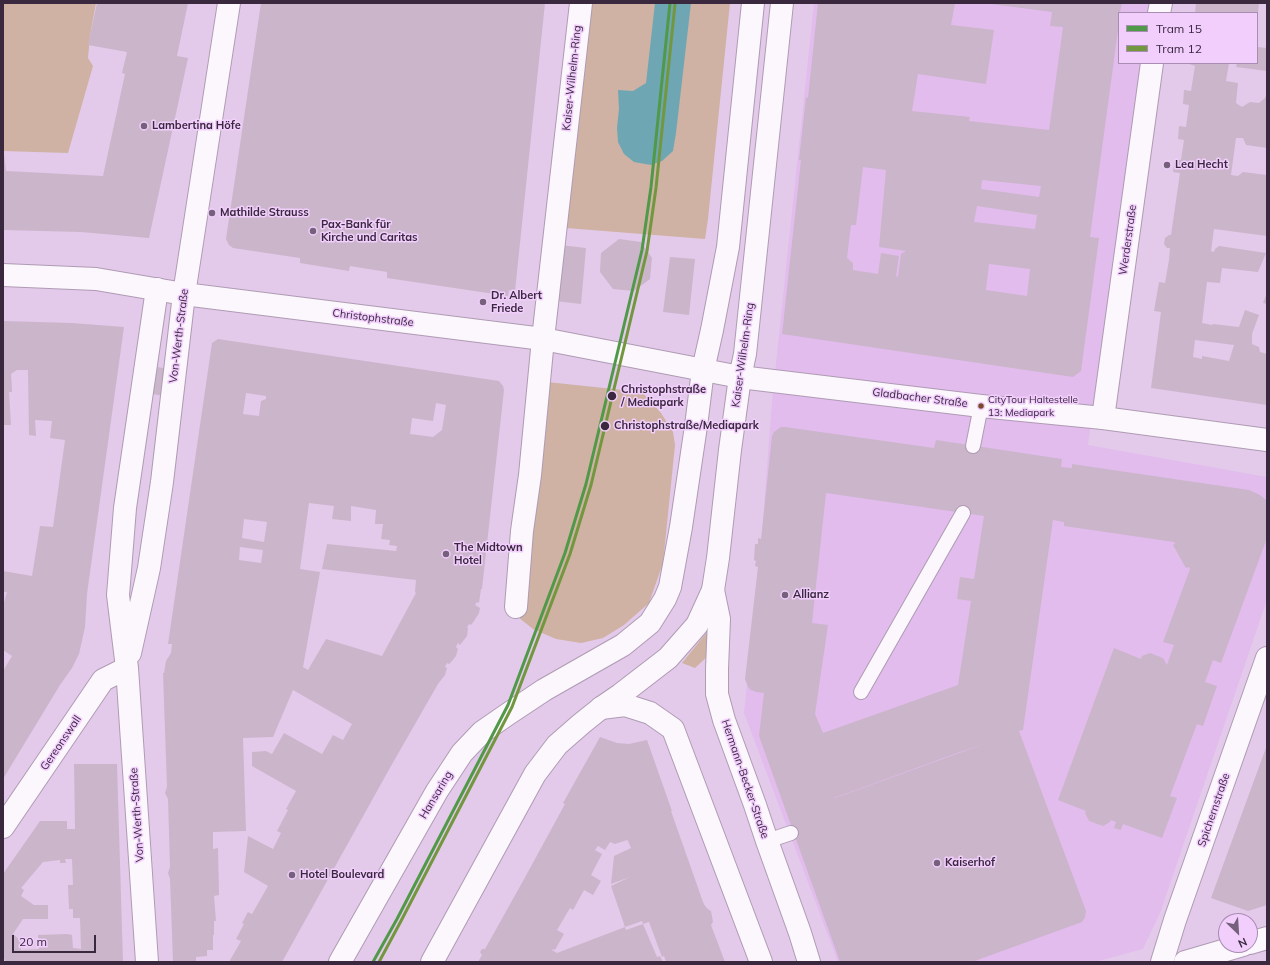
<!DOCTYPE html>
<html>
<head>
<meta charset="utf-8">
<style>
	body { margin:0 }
	#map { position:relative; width:1270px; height:965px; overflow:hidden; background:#e3caea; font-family:Mulish,sans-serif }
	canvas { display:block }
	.frame { position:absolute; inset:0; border:4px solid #3a283f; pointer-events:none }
	.legend { position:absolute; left:1118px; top:12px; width:140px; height:52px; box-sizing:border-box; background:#f2cefd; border:1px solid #a88cb1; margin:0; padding:5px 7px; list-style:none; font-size:12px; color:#3a283f }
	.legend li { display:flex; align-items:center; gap:8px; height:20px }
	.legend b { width:20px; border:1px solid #a88cb1 }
	.north { position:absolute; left:1218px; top:913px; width:40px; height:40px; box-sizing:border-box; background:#f2cefd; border:1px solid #a88cb1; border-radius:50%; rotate:155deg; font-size:11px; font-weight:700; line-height:16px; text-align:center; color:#3a283f }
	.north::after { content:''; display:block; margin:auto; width:14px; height:18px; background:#75617b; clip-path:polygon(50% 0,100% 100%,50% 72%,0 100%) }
	.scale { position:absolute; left:12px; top:935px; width:84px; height:18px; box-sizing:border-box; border:2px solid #3a283f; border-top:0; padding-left:5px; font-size:12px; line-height:14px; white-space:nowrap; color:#3a283f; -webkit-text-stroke:3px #f2cefd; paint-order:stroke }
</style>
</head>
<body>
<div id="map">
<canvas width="1270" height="965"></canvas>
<div class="frame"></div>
<ul class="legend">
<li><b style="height:5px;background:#509949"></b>Tram 15</li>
<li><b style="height:5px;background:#73973f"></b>Tram 12</li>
</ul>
<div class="north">N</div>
<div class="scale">20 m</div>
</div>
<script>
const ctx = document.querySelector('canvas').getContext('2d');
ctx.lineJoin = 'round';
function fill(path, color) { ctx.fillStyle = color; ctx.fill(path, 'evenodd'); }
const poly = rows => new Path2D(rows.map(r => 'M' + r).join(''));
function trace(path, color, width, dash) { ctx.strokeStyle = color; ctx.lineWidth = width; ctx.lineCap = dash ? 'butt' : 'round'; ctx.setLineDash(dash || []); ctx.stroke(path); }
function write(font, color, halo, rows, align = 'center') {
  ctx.font = font + ' Mulish,sans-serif'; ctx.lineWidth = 3; ctx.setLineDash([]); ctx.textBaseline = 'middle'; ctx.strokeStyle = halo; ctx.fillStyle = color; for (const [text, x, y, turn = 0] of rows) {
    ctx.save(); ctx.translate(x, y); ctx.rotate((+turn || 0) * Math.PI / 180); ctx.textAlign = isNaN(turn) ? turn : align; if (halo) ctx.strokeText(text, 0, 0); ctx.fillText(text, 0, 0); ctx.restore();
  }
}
const built = poly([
	[814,3,1151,3,1149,13,1119,13,1119,63,1142,63,1088,445,1267,477,1267,600,1160,913,1143,949,1095,962,838,962,744,713,761,547,772,401]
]);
const green = poly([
	[3,3,96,3,90,36,88,58,93,66,68,153,3,151],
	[591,3,730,3,708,219,705,239,566,228],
	[547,382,642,392,661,413,673,432,675,445,663,563,649,603,624,625,603,638,581,643,556,639,533,629,518,617],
	[707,632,709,633,710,654,695,668,682,663]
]);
const water = poly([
	[655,3,691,3,676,133,673,151,662,161,651,165,634,162,624,154,618,142,617,128,619,109,618,90,633,91,646,83]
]);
const building = poly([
	[97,3,188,3,177,56,188,58,149,238,81,232,3,230,3,154,4,154,6,171,103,176,125,74,122,73,127,52,88,45],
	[261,3,545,3,515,291,509,290,508,296,387,278,387,272,350,266,349,271,300,263,300,258,233,248,229,245,226,239],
	[818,3,955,3,951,25,994,30,986,84,918,74,912,111,970,117,969,121,1049,130,1063,27,1050,26,1052,12,991,4,991,3,1122,3,1120,13,1119,13,1119,23,1090,237,1099,238,1081,371,1073,377,782,334,801,160,799,160,806,97,808,98],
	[863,167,886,170,879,247,906,251,901,254,898,277,896,276,899,256,881,253,878,274,853,270,853,263,847,258,851,225,856,225],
	[982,180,1041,186,1039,197,981,189],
	[977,206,1037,215,1035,229,974,222],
	[989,264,1030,269,1027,296,986,290],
	[1196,3,1259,3,1258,13,1195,13],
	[1257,47,1267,48,1267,71,1236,67,1237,63,1257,63],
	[1186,63,1229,63,1226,81,1238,83,1236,103,1242,107,1250,102,1259,103,1265,98,1267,94,1267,148,1246,145,1243,138,1236,138,1231,175,1238,176,1243,172,1267,175,1267,236,1214,229,1211,251,1214,252,1215,249,1219,246,1266,253,1258,272,1222,268,1220,283,1207,282,1202,323,1212,325,1213,324,1239,327,1245,310,1259,315,1252,334,1252,344,1259,347,1260,352,1267,354,1267,405,1151,388,1161,312,1154,311,1159,282,1165,283,1169,260,1170,248,1167,248,1164,244,1165,238,1169,235,1171,235,1180,173,1173,172,1175,159,1181,160,1184,140,1178,139,1179,126,1186,127,1189,105,1183,104,1184,90,1191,91,1195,66],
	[1195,340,1234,345,1229,361,1202,356,1202,359,1193,357],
	[619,239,641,242,652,258,650,279,634,291,613,289,600,272,601,253],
	[560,245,586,248,581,304,555,301],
	[670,257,695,259,689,315,663,312],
	[1267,293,1267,304,1263,303],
	[3,321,72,323,124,327,87,594,85,627,79,654,72,668,60,685,3,779,3,671,12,656,3,650,3,606,7,592,3,592,3,571,32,576,40,526,53,527,65,440,50,438,52,421,35,420,36,436,29,435,28,370,17,370,11,374,12,389,12,392,9,392,11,425,3,425],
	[218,339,499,381,503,386,504,390,482,589,481,589,479,603,477,602,475,605,480,608,479,613,474,621,471,625,469,624,468,626,467,627,468,628,467,636,460,645,458,643,456,647,458,649,456,656,452,661,449,664,447,663,445,667,447,668,445,675,438,684,391,766,282,962,229,962,241,941,236,939,244,924,242,923,248,912,252,914,268,886,244,872,248,836,273,849,281,833,277,831,288,810,286,809,296,791,252,766,252,752,266,751,272,754,284,733,322,754,333,735,343,740,352,724,293,690,273,737,243,738,246,831,213,832,213,849,218,848,219,895,214,896,216,921,214,921,214,935,213,935,213,950,207,950,207,956,196,957,196,962,173,962,170,879,168,873,170,867,168,799,165,793,167,787,163,673,164,673,166,661,171,653,172,644,168,644,212,343],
	[246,393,266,396,266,399,261,401,259,416,243,414],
	[436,403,446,405,442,430,433,437,410,434,412,418,433,421],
	[309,503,334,506,332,519,351,521,351,506,376,510,375,524,383,524,381,539,390,540,389,545,397,546,396,551,327,544,322,569,416,580,415,592,416,593,382,656,326,639,308,670,303,667,320,572,300,569],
	[244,519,267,522,264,542,242,538],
	[240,547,263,550,261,563,239,560],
	[151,366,169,369,164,396,147,393],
	[781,427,785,427,934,448,936,440,1062,459,1061,467,1072,468,1072,464,1249,490,1260,495,1266,500,1267,538,1221,663,1213,660,1205,682,1217,686,1203,726,1197,724,1170,796,1177,798,1162,838,1123,824,1121,830,1114,828,1116,822,1111,820,1110,822,1103,826,1089,821,1085,813,1086,811,1058,800,1114,648,1141,659,1142,656,1150,653,1163,658,1167,665,1174,645,1163,642,1190,569,1189,567,1186,568,1183,563,1173,545,1175,544,1174,542,1064,526,1064,522,1053,520,1023,730,1019,731,1086,911,1085,917,1082,922,972,962,840,962,759,736,764,693,756,692,751,690,748,687,745,679,758,567,755,566,756,561,754,560,755,544,758,544,758,538,761,539,772,436,774,432],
	[826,493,984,516,974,579,960,577,957,599,971,601,958,685,823,733,815,714,828,625,812,623],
	[984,744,835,798,834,798,960,752],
	[600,737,617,743,629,744,647,740,672,811,671,811,703,902,705,906,709,910,711,911,713,922,711,925,725,962,666,962,664,956,662,957,649,922,643,924,642,921,625,927,611,886,630,877,611,884,614,856,631,848,628,841,627,840,615,844,610,842,605,850,598,846,595,850,602,854,591,875,601,881,593,895,584,890,573,910,570,908,557,930,564,934,555,950,553,949,552,950,557,953,625,927,626,930,643,924,657,957,660,956,663,962,478,962,482,955,480,952,482,949,485,949,523,881,565,804,563,803],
	[1267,745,1267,905,1248,911,1211,898],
	[74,764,117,764,123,962,76,962,72,961,6,962,3,957,3,874,40,821,67,821,67,829,75,829],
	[65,859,72,859,73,885,68,885,69,909,73,909,73,918,80,918,81,949,73,948,72,935,67,934,38,935,39,949,21,950,20,940,13,934,23,919,48,919,48,905,34,905,21,896,24,890,21,888,43,862,60,860,60,863,66,863]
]);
const lane = poly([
	[973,446,981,406],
	[861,692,963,513],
	[767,841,791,833]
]);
const street = poly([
	[1159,13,1161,3],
	[1103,418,1152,63],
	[713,590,719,619,717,669,717,694,724,720,755,805,767,841,800,933,809,962],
	[516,607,522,531,530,475,543,339,581,3],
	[130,653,149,568,162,482,184,294,229,3],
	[601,708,625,705,650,713,673,729,761,962],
	[3,827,103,680,127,668],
	[147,962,127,668,118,595,125,508,157,289],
	[1162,962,1175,920,1267,658]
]);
const secondary = poly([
	[3,275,96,279,184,294,543,339,740,377,981,406,1103,418,1267,440]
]);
const primary = poly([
	[1250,943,1267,938],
	[340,962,437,791,462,753,482,732,508,714,544,690,623,645,650,623,665,599,670,587,681,527,696,426,703,370,712,330,728,247,753,3],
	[432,962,535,774,557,745,581,724,601,708,620,695,668,658,697,625,713,590,718,558,730,450,740,377,745,354,782,3],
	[1185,962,1243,945]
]);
const tram1 = poly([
	[373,962,397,919,508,705,565,553,586,484,642,250,651,187,670,3]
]);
const tram2 = poly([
	[379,962,401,921,512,707,570,554,591,485,647,251,656,188,675,4]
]);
const markers = [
	[144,126,4,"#75617b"],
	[1167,165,4,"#75617b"],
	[212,213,4,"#75617b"],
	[313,231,4,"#75617b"],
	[483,302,4,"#75617b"],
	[612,396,5,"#3a283f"],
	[981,406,3.5,"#7a4b2a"],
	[605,426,5,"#3a283f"],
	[446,554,4,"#75617b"],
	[785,595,4,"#75617b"],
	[937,863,4,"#75617b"],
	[292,875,4,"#75617b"]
];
const busNames = [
	["CityTour Haltestelle",988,400],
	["13: Mediapark",988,413]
];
const streetNames = [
	["Kaiser-Wilhelm-Ring",572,78,-84],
	["Werderstraße",1128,240,-82],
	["Christophstraße",373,318,7],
	["Von-Werth-Straße",179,336,-83],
	["Kaiser-Wilhelm-Ring",743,355,-82],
	["Gladbacher Straße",920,398,7],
	["Gereonswall",61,743,-56],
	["Hermann-Becker-Straße",745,779,71],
	["Hansaring",436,795,-59],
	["Spichernstraße",1214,810,-71],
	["Von-Werth-Straße",137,815,-94]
];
const poiNames = [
	["Lambertina Höfe",152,126],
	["Lea Hecht",1175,165],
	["Mathilde Strauss",220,213],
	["Pax-Bank für",321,225],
	["Kirche und Caritas",321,238],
	["Dr. Albert",491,296],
	["Friede",491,309],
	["The Midtown",454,548],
	["Hotel",454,561],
	["Allianz",793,595],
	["Kaiserhof",945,863],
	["Hotel Boulevard",300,875]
];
const stopNames = [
	["Christophstraße",621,390],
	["/ Mediapark",621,403],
	["Christophstraße/Mediapark",614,426]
];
fill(built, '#e2bced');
fill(green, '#cfb2a3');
fill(water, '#6ea7b3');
fill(building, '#cbb5cb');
trace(lane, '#af9bb4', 16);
trace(street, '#af9bb4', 24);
trace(secondary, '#af9bb4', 24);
trace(primary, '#af9bb4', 24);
trace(lane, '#fbf7fc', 14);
trace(street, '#fbf7fc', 22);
trace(secondary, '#fbf7fc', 22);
trace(primary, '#fbf7fc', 22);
trace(tram1, '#509949', 3);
trace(tram2, '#73973f', 3);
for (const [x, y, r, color] of markers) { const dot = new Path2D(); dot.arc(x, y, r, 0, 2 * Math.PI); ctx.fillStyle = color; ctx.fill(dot); trace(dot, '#f2cefd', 1.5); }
write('10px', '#3a283f', '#f2cefd', busNames, 'left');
write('11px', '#3a283f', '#f2cefd', streetNames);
write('bold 11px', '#3a283f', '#f2cefd', poiNames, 'left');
write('bold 11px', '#3a283f', '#f2cefd', stopNames, 'left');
</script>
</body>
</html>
